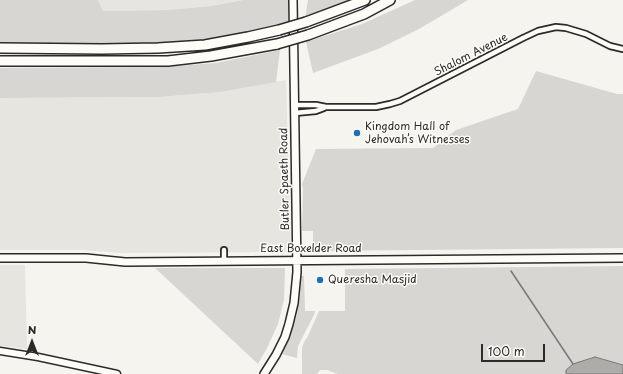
<!DOCTYPE html>
<html>
<head>
<meta charset="utf-8">
<style>
	body { margin:0 }
	#map { position:relative; width:623px; height:374px; overflow:hidden; background:#f5f4ef; font-family:"Playpen Sans",sans-serif }
	canvas { display:block }
	.north { position:absolute; left:12px; top:322px; width:40px; height:40px; -webkit-text-stroke:3px #fdfcf7; paint-order:stroke; rotate:0deg; font-size:11px; font-weight:700; line-height:16px; text-align:center; color:#2b2b2b }
	.north::after { content:''; display:block; margin:auto; width:14px; height:18px; background:#2b2b2b; clip-path:polygon(50% 0,100% 100%,50% 72%,0 100%) }
	.scale { position:absolute; left:481px; top:344px; width:64px; height:18px; box-sizing:border-box; border:2px solid #2b2b2b; border-top:0; padding-left:5px; font-size:12px; line-height:14px; white-space:nowrap; color:#2b2b2b; -webkit-text-stroke:3px #fdfcf7; paint-order:stroke }
</style>
</head>
<body>
<div id="map">
<canvas width="623" height="374"></canvas>
<div class="north">N</div>
<div class="scale">100 m</div>
</div>
<script>
const ctx = document.querySelector('canvas').getContext('2d');
ctx.lineJoin = 'round';
function fill(path, color) { ctx.fillStyle = color; ctx.fill(path, 'evenodd'); }
const poly = rows => new Path2D(rows.map(r => 'M' + r).join(''));
function trace(path, color, width, dash) { ctx.strokeStyle = color; ctx.lineWidth = width; ctx.lineCap = dash ? 'butt' : 'round'; ctx.setLineDash(dash || []); ctx.stroke(path); }
function write(font, color, halo, rows, align = 'center') {
  ctx.font = font + ' "Playpen Sans",sans-serif'; ctx.lineWidth = 3; ctx.setLineDash([]); ctx.textBaseline = 'middle'; ctx.strokeStyle = halo; ctx.fillStyle = color; for (const [text, x, y, turn = 0] of rows) {
    ctx.save(); ctx.translate(x, y); ctx.rotate((+turn || 0) * Math.PI / 180); ctx.textAlign = isNaN(turn) ? turn : align; if (halo) ctx.strokeText(text, 0, 0); ctx.fillText(text, 0, 0); ctx.restore();
  }
}
const built = poly([
	[98,0,243,0,211,6,167,10,103,11],
	[286,80,291,248,287,250,286,252,121,253,83,250,0,250,0,98,159,97,221,92],
	[0,265,25,265,27,349,0,346]
]);
const green = poly([
	[0,0,98,0,103,11,167,10,211,6,243,0,288,0,289,24,248,34,204,41,152,44,0,45],
	[308,0,352,0,305,18],
	[415,0,468,0,419,29,378,49,313,73,306,42,362,24],
	[280,50,276,82,221,92,159,97,0,98,0,68,163,67,216,63],
	[536,71,617,94,623,94,623,248,313,251,313,231,302,231,303,188,302,184,316,149,433,148,456,130,518,109],
	[623,266,623,365,595,357,566,370,566,374,338,374,327,370,320,370,317,374,302,374,302,348,304,342,308,336,319,311,345,311,345,269],
	[155,268,285,268,284,300,278,324,267,348,258,364],
	[301,276,304,276,305,311,315,311,314,315,298,346,297,358,282,354,290,336,296,318,299,301]
]);
const water = poly([
	[595,357,623,365,623,374,566,374,566,370,573,364,595,357]
]);
const stream = poly([
	[511,271,573,364]
]);
const minor = poly([
	[295,105,316,105,326,107,376,107,390,104,400,101,523,38,538,31,556,27,566,28,586,34,610,46,623,49],
	[295,113,316,111,324,108],
	[224,250,224,261]
]);
const tertiary = poly([
	[0,351,38,357,117,374]
]);
const secondary = poly([
	[0,258,86,258,125,262,623,258],
	[264,374,276,355,285,337,289,324,294,303,297,272,293,0]
]);
const motorway = poly([
	[306,22,365,0],
	[308,35,364,14,390,0],
	[0,48,102,49,158,48,205,45,248,37,279,30],
	[0,61,168,61,211,56,277,44]
]);
const motorwayBridge = poly([
	[279,30,306,22],
	[277,44,308,35]
]);
const markers = [
	[357,133,4,"#1f6fb2"],
	[320,280,4,"#1f6fb2"]
];
const streetNames = [
	["Shalom Avenue",471,55,-27],
	["Butler Spaeth Road",285,179,-91],
	["East Boxelder Road",311,249]
];
const poiNames = [
	["Kingdom Hall of",365,127],
	["Jehovah’s Witnesses",365,140],
	["Queresha Masjid",328,280]
];
fill(built, '#e6e5e0');
fill(green, '#d7d6d2');
fill(water, '#adaca9');
trace(water, '#797877', 1);
trace(stream, '#797877', 1.5);
trace(minor, '#2b2b2b', 8);
trace(tertiary, '#2b2b2b', 9);
trace(secondary, '#2b2b2b', 10);
trace(motorway, '#2b2b2b', 12);
trace(minor, '#fdfcf7', 4.5);
trace(tertiary, '#fdfcf7', 6);
trace(secondary, '#fdfcf7', 7);
trace(motorway, '#fdfcf7', 9);
trace(motorwayBridge, '#2b2b2b', 12, []);
trace(motorwayBridge, '#fdfcf7', 9);
for (const [x, y, r, color] of markers) { const dot = new Path2D(); dot.arc(x, y, r, 0, 2 * Math.PI); ctx.fillStyle = color; ctx.fill(dot); trace(dot, '#fdfcf7', 1.5); }
write('11px', '#2b2b2b', '#fdfcf7', streetNames);
write('11px', '#2b2b2b', '#fdfcf7', poiNames, 'left');
</script>
</body>
</html>
